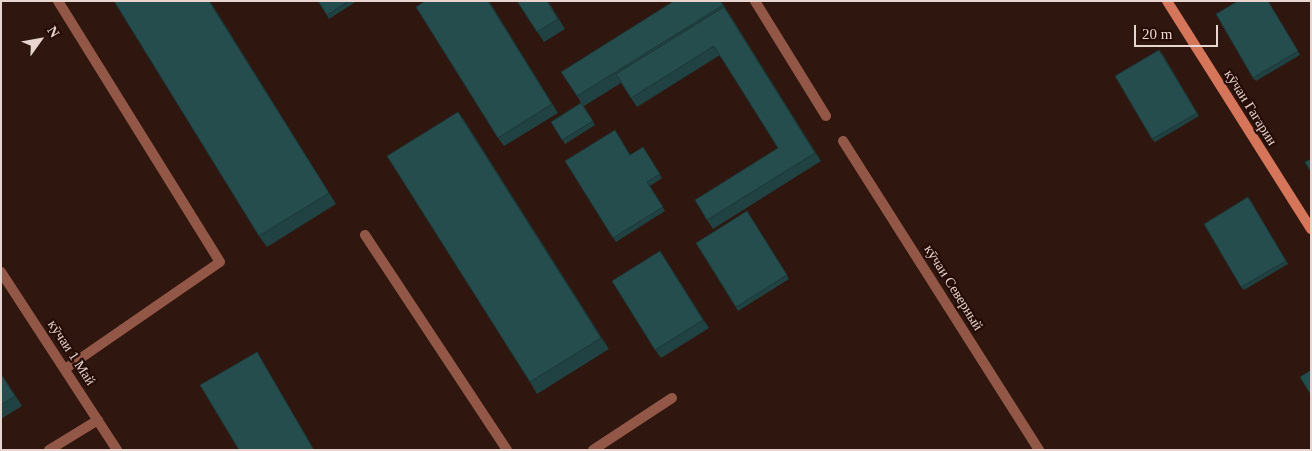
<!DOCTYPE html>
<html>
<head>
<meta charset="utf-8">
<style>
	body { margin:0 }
	#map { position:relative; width:1312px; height:451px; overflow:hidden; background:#2f160e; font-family:"Times New Roman",serif }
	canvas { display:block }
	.frame { position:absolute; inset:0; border:2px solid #e8d5d0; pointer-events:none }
	.north { position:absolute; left:15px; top:15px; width:50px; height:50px; -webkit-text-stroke:4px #250c06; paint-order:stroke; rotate:58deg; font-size:14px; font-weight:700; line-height:20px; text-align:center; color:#e8d5d0 }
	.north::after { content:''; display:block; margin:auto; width:18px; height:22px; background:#e8d5d0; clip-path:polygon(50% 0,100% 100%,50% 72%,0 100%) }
	.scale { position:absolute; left:1134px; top:25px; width:84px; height:22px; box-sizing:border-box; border:2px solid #e8d5d0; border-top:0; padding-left:6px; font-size:15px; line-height:18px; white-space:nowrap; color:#e8d5d0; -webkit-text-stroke:4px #250c06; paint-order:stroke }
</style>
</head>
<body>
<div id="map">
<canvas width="1312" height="451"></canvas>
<div class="frame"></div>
<div class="north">N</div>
<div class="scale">20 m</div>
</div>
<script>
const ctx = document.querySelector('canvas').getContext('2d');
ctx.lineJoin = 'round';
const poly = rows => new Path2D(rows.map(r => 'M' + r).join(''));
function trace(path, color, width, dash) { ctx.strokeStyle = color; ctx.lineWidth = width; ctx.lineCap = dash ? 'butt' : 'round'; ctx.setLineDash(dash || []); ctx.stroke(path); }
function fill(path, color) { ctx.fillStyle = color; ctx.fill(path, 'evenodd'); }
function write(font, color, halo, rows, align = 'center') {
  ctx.font = font + ' "Times New Roman",serif'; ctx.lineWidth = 4.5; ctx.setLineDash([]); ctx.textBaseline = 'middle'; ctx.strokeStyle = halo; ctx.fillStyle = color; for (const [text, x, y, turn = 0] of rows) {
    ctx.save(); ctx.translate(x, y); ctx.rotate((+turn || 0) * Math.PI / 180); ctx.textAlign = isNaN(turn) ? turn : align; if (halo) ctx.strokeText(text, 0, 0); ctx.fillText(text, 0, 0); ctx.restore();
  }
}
const service = poly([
	[58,1,220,262,65,369],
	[365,235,507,450],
	[49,450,98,420]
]);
const minor = poly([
	[755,1,826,116],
	[843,141,1039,450],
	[1,272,117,450],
	[593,450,672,398]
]);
const secondary = poly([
	[1167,1,1311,229]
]);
const wall = poly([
	[114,1,210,1,336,204,267,247,259,236],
	[318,1,357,1,329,19],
	[489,1,558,113,504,146,498,138],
	[517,1,548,1,565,29,544,42],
	[674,1,721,1,821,161,713,229,707,220,778,148,720,55,637,107,621,83,584,106,595,125,565,144,551,122,581,103,577,96],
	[1268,1,1300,55,1256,81,1253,78],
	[1162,53,1199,116,1155,142,1152,139],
	[458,112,466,123,609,349,537,394,530,382],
	[643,147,662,178,650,186,665,211,616,242,565,161,630,155],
	[1251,201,1288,264,1244,290,1241,287],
	[747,211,789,279,738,311,696,243],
	[660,251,709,328,661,358,655,350],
	[1,373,22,406,1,419]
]);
const shadedWall = poly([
	[209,1,210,1,336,204,329,193],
	[488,1,489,1,558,113,552,104],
	[547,1,548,1,565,29,558,19],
	[724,7,730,15,821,161,815,153],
	[458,112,466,123,609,349,601,338],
	[660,251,666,260,709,328,703,320]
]);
const building = poly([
	[114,1,209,1,329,193,259,236,114,1],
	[318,1,349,1,327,15,318,1],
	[425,1,488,1,552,104,498,138,416,7,425,1],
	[517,1,547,1,558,19,537,32,517,1],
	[674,1,720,1,723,5,577,96,561,72,674,1],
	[1238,1,1268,1,1298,51,1253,78,1216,14,1238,1],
	[724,7,815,153,707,220,695,200,778,148,714,46,631,98,616,74,724,7],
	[1159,50,1197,113,1152,139,1115,76,1159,50],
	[581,103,593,121,562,140,551,122,581,103],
	[458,112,601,338,530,382,387,156,458,112],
	[615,130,630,155,643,147,660,174,647,182,663,207,613,238,565,161,615,130],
	[1311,159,1311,172,1305,162,1311,159],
	[1248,197,1286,261,1241,287,1204,224,1248,197],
	[747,211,787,275,736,307,696,243,747,211],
	[660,251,703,320,655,350,612,281,660,251],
	[257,352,314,450,239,450,200,385,257,352],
	[1311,370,1311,395,1300,377,1311,370],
	[1,374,15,396,1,405,1,374]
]);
const streetNames = [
	["кӯчаи Гагарин",1250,108,58],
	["кӯчаи Северный",953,288,58],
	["кӯчаи 1 Май",71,353,57]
];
trace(service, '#925746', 10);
trace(minor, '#925746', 10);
trace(secondary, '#d5765b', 10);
fill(wall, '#214242');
fill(shadedWall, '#1b3636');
fill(building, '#264d4d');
trace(building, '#1b3636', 1);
write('14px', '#e8d5d0', '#250c06', streetNames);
</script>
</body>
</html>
